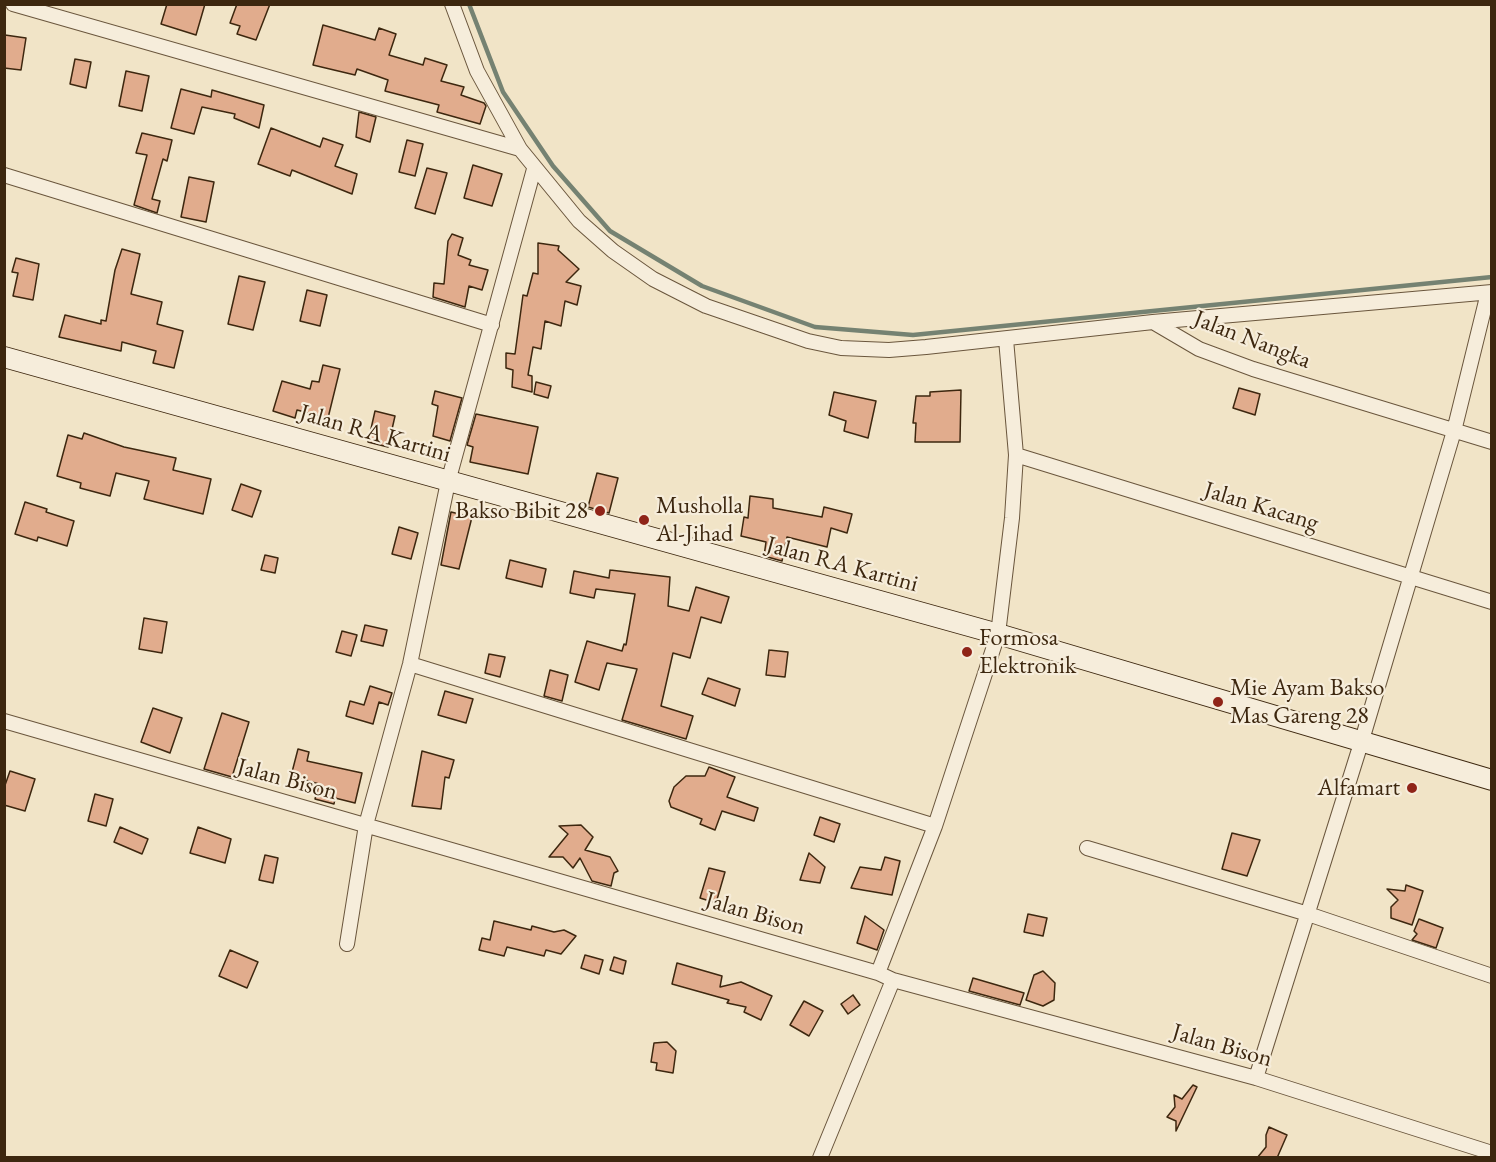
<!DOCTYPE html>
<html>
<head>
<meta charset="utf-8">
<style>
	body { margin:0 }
	#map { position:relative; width:1496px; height:1162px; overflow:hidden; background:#f1e4c7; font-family:"EB Garamond",serif }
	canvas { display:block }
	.frame { position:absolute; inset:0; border:6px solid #3d270f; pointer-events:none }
</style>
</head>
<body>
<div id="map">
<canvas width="1496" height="1162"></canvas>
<div class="frame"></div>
</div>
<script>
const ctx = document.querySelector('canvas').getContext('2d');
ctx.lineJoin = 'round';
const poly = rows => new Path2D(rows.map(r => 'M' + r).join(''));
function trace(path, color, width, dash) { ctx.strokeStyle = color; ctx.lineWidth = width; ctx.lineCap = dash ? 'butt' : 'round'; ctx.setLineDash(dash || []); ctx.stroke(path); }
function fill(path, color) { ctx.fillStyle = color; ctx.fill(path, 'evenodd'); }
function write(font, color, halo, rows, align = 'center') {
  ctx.font = font + ' "EB Garamond",serif'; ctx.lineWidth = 4.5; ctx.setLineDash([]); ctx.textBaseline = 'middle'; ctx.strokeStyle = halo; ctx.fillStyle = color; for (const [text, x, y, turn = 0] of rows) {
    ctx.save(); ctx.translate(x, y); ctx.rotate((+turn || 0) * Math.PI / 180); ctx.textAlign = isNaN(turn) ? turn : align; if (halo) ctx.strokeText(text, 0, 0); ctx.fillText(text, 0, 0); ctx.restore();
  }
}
const stream = poly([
	[469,4,503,92,553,166,610,231,702,286,815,327,913,335,1492,277]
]);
const building = poly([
	[167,4,205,4,196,35,161,24,167,4],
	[237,4,270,4,256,40,237,34,240,26,230,23,237,4],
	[323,25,375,40,379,28,396,34,389,55,423,65,425,58,447,65,441,81,464,87,461,95,484,103,486,106,480,124,437,112,439,105,385,91,388,80,357,69,355,75,313,65,323,25],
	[5,35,26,38,21,70,4,68,5,35],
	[75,59,91,62,86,88,70,84,75,59],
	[126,71,149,76,142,111,119,106,126,71],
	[181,89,211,97,212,90,264,105,259,128,234,118,235,114,202,107,194,134,171,128,181,89],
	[359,112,376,117,370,142,356,137,359,112],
	[271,128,320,147,323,138,343,145,335,166,357,174,352,194,292,170,290,176,258,164,271,128],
	[142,133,172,140,167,161,163,159,152,199,160,201,157,213,134,205,147,155,136,153,142,133],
	[407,140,423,144,415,176,399,172,407,140],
	[473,165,502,174,492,206,464,198,473,165],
	[427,168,447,173,435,214,415,208,427,168],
	[189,177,214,182,206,222,181,217,189,177],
	[452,234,463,238,458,255,471,260,469,265,488,270,482,290,469,286,465,307,433,297,434,283,444,284,448,241,452,234],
	[538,243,559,246,558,250,579,269,566,282,581,286,577,305,565,301,561,326,545,321,541,349,533,347,528,375,532,376,532,392,512,387,513,370,506,368,506,353,515,354,523,295,527,296,533,273,538,274,538,243],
	[122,249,140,254,131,294,162,302,157,324,183,331,174,368,153,363,156,351,122,342,121,351,59,337,65,315,101,324,101,320,106,321,115,270,122,249],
	[16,258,39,264,33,300,13,296,18,273,12,272,16,258],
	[239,276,265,282,253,330,228,324,239,276],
	[307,290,327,295,320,326,300,321,307,290],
	[323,365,340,369,328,418,297,410,295,418,273,411,282,381,310,389,312,381,319,382,323,365],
	[536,382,551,386,548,398,534,394,536,382],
	[1239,388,1260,394,1255,415,1233,408,1239,388],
	[961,390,960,442,915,442,916,423,913,423,916,396,930,396,930,392,961,390],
	[435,391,462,398,450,441,433,436,438,406,432,404,435,391],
	[834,392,876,401,868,438,844,431,846,421,829,415,834,392],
	[375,411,395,416,388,447,368,442,375,411],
	[476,414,538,427,528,474,470,462,473,447,467,445,476,414],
	[84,433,124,447,176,458,173,470,211,479,203,514,144,499,149,481,116,473,110,496,80,488,81,483,57,476,68,435,82,439,84,433],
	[597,473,618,478,609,513,588,507,597,473],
	[241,484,261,491,252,517,232,510,241,484],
	[750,496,773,499,773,508,822,517,824,507,852,514,847,533,831,528,827,547,787,537,782,561,764,556,766,542,741,536,744,517,748,518,750,496],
	[25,502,47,509,46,512,74,521,67,546,38,537,37,541,15,534,25,502],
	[451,512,472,517,459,569,441,565,451,512],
	[399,527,418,533,411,559,392,554,399,527],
	[265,555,278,558,275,573,261,570,265,555],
	[510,560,546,569,542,587,506,578,510,560],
	[610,570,670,577,668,606,689,611,696,587,729,597,721,623,701,617,690,658,673,653,661,706,693,716,686,739,622,720,637,669,607,663,599,690,575,682,587,641,622,651,624,644,626,645,635,594,596,589,594,598,570,593,574,571,609,578,610,570],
	[144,618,167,622,162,653,139,649,144,618],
	[365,625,387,630,383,646,361,641,365,625],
	[342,631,357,635,351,656,336,652,342,631],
	[769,650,788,652,785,677,766,675,769,650],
	[489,654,505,657,500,677,485,673,489,654],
	[550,670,568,675,562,701,544,696,550,670],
	[708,678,740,689,735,706,702,694,708,678],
	[370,686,392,693,388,705,379,702,373,724,346,716,350,701,364,705,370,686],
	[445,691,473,699,466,723,438,715,445,691],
	[153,708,182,718,170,753,141,742,153,708],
	[222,713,249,722,232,777,204,769,222,713],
	[298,749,309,752,307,761,362,773,355,803,335,798,334,804,315,799,319,784,291,776,298,749],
	[422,751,454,760,449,778,445,777,441,809,412,806,422,751],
	[709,767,735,777,727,797,758,808,754,821,722,811,715,830,700,824,702,819,671,807,669,801,674,787,686,776,705,776,709,767],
	[10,771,35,779,25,811,4,805,4,788,10,771],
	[95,794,113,799,106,826,88,821,95,794],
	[820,817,840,824,834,842,814,835,820,817],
	[581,825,593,837,585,850,610,857,618,871,614,873,611,886,592,881,580,858,573,868,563,857,549,857,568,834,559,826,581,825],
	[120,827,148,839,142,854,114,842,120,827],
	[198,827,231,839,225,863,190,853,198,827],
	[1232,833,1260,840,1247,876,1222,869,1232,833],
	[809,853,825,867,820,883,800,880,809,853],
	[265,855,278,858,273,883,259,880,265,855],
	[885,857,900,861,892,895,851,888,860,867,881,870,885,857],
	[709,868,725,872,716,903,700,898,709,868],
	[1406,885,1423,891,1412,925,1391,918,1391,907,1398,900,1387,889,1405,891,1406,885],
	[1028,914,1047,918,1043,936,1024,932,1028,914],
	[865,916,884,930,877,950,857,943,865,916],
	[1419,919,1443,928,1436,948,1412,940,1417,934,1414,931,1419,919],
	[494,921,531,930,532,926,554,932,564,930,576,936,561,954,546,950,544,956,507,947,504,956,479,950,482,938,490,940,494,921],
	[230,950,258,962,247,988,219,976,230,950],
	[585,955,603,960,599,974,581,968,585,955],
	[614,957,626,961,623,974,610,970,614,957],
	[677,963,722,976,720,987,741,982,772,996,761,1020,744,1012,746,1007,727,1003,729,1000,672,984,677,963],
	[1043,971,1055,983,1054,1000,1043,1006,1026,1000,1034,975,1043,971],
	[973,978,1024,993,1020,1005,969,991,973,978],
	[853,995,860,1005,848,1014,841,1004,853,995],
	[804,1001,823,1011,809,1036,790,1025,804,1001],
	[667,1042,676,1051,673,1073,656,1070,657,1063,651,1062,654,1043,667,1042],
	[1193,1085,1197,1087,1176,1131,1176,1121,1167,1117,1175,1107,1174,1095,1182,1099,1193,1085],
	[1269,1127,1287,1135,1277,1158,1257,1158,1266,1147,1266,1135,1269,1127]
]);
const street = poly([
	[13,4,520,149],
	[452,4,477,71,520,149,579,221,613,251,653,279,706,306,808,341,841,348,889,350,926,347,1153,322,1492,292],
	[4,175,492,325],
	[1153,322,1199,349,1253,369,1492,442],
	[1016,455,1492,602],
	[410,664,935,826],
	[4,721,878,973,893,980,1256,1078,1492,1153],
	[1087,848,1308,914,1492,976],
	[347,944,366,825,410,664,448,482,534,169],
	[878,973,935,826,998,634,1012,518,1016,455,1006,339],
	[1256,1078,1362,740,1454,431,1488,293],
	[820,1158,893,980]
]);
const secondary = poly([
	[4,357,998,634,1492,780]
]);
const markers = [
	[600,511,6,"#8f2418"],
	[644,520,6,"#8f2418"],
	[967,652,6,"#8f2418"],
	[1218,702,6,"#8f2418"],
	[1412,788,6,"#8f2418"]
];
const streetNames = [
	["Jalan Nangka",1252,340,21],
	["Jalan RA Kartini",375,434,16],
	["Jalan Kacang",1261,507,17],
	["Jalan RA Kartini",842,565,15],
	["Jalan Bison",287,780,15],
	["Jalan Bison",755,914,16],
	["Jalan Bison",1222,1046,16]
];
const poiNames = [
	["Musholla",656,506],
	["Al-Jihad",656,534],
	["Bakso Bibit 28",588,511,"right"],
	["Formosa",979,638],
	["Elektronik",979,666],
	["Mie Ayam Bakso",1230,688],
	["Mas Gareng 28",1230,716],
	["Alfamart",1400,788,"right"]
];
trace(stream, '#758272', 4.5);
fill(building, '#e1ac8d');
trace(building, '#3d270f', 1.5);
trace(street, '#6a563d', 16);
trace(secondary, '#3d270f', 22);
trace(street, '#f6eddb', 14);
trace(secondary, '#f6eddb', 20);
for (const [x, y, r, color] of markers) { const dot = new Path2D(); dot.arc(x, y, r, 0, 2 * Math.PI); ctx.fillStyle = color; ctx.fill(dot); trace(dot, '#f6eddb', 2); }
write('24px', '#3d270f', '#f6eddb', streetNames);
write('24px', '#3d270f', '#f6eddb', poiNames, 'left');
</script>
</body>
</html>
